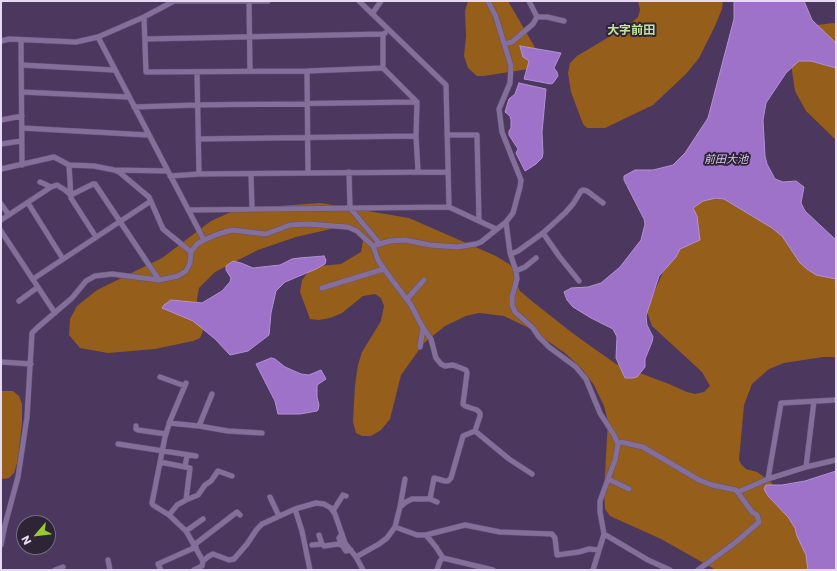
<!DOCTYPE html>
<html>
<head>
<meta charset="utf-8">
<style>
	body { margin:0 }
	#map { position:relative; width:837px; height:571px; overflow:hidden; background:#4c375f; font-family:Poppins,sans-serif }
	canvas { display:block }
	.frame { position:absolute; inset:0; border:2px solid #e5daf2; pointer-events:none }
	.north { position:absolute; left:16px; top:515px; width:40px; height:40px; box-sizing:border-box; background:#2d2436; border:1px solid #776d81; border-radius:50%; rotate:242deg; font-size:11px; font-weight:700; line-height:16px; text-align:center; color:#e5daf2 }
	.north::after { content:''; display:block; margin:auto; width:14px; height:18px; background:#99cb35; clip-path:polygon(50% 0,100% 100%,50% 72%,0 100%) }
</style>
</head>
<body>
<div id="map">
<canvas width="837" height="571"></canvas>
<div class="frame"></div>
<div class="north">N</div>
</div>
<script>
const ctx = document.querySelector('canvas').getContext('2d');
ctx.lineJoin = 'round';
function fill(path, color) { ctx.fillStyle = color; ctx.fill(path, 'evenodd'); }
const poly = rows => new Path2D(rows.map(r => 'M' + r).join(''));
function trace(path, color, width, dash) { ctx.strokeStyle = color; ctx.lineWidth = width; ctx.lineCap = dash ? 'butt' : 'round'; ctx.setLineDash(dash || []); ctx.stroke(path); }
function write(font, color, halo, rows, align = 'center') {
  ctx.font = font + ' Poppins,"Noto Sans JP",sans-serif'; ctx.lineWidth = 4; ctx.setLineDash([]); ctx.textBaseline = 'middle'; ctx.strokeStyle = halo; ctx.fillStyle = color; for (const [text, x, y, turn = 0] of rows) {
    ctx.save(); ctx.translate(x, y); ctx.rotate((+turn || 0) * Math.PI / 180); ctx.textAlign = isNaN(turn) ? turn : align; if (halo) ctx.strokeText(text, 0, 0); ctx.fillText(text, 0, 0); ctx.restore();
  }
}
const forest = poly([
	[468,1,508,1,537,51,535,68,484,76,477,76,468,68,464,56,466,36,465,11],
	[638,1,723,1,722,9,715,26,699,58,686,74,653,105,605,128,587,128,583,124,571,92,568,73,570,63,577,56,629,25,638,17,640,10],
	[833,23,836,24,836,140,806,111,795,91,789,50,804,36,817,25],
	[708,191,836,249,836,357,823,357,784,363,769,369,752,384,744,405,739,460,741,464,746,469,757,472,771,482,790,508,827,570,716,570,661,539,610,516,605,509,604,492,608,421,604,406,594,385,582,369,565,353,529,328,504,316,479,313,466,316,445,326,424,343,401,375,390,419,381,430,371,436,362,436,356,433,353,422,355,385,358,365,362,352,381,321,384,306,381,298,375,294,363,296,342,313,330,318,319,320,310,319,300,292,302,280,309,271,319,266,341,264,361,252,363,241,356,230,344,226,296,237,258,250,215,272,199,288,197,299,198,311,203,331,200,338,193,341,155,349,108,353,80,348,69,335,70,319,77,306,97,290,162,258,211,221,242,207,264,207,321,203,409,218,496,256,509,264,515,271,515,280,520,291,533,302,575,335,616,364,669,384,687,392,695,394,704,392,710,386,702,372,652,326,647,312,651,299,688,216,697,202],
	[1,391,13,391,19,396,22,404,22,422,18,460,14,473,9,478,3,479,1,478]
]);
const water = poly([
	[734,1,804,1,812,20,836,43,836,68,811,61,799,61,786,73,766,103,763,120,765,156,767,164,775,179,783,182,796,181,804,187,801,203,805,211,836,240,836,279,816,275,807,269,800,263,782,236,772,228,724,199,716,198,703,201,693,208,697,216,700,240,680,249,676,257,659,276,646,316,647,325,653,337,652,342,645,359,645,367,637,377,633,378,625,378,616,358,617,337,613,329,591,318,573,307,567,300,564,292,571,288,588,287,601,283,620,267,641,240,645,224,644,219,624,180,624,176,635,170,653,170,673,165,685,153,708,118,734,19,734,1],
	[520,46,561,53,554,68,557,72,558,76,553,83,551,84,524,79,529,61,523,57,520,46],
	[519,83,546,89,542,132,543,153,542,158,536,164,525,171,516,153,518,149,509,135,509,131,511,128,511,120,510,116,505,112,509,99,515,94,519,83],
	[324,256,326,260,325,264,316,269,285,282,276,291,271,313,269,335,248,351,230,355,215,339,193,321,162,308,164,305,171,300,202,303,222,291,230,282,231,278,226,270,226,266,233,261,241,263,253,268,280,265,292,259,299,258,324,256],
	[271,358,275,359,285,367,301,374,309,375,321,370,326,379,317,385,317,397,319,405,318,410,317,411,300,414,278,414,275,401,256,364,271,358],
	[836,471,836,570,808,570,806,555,797,536,795,528,788,517,768,496,764,489,766,485,782,485,805,481,836,471]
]);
const minor = poly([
	[249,1,250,71],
	[359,1,446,85,449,207],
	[372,14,381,1],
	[144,17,146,72,307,71,383,68],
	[537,17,547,17,564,21],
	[385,33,383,34,383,68,417,102,416,136,418,171],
	[98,37,204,240],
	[145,39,383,34],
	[21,40,22,165],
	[1,41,9,39,76,42,98,37,144,17,174,1,268,1],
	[504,44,512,42,533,24,537,17,529,1],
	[21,65,114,70],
	[307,71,308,173],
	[197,72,199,174],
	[22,92,128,97],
	[134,107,197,105,417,102],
	[1,120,22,116],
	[22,128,148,135],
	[447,135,477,135,479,221],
	[198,139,416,136],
	[1,144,21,141],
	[69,165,71,198,96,237],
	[1,169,54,157,69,165,94,166,114,170,168,171],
	[349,172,350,208,380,244],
	[251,174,252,209],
	[170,176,199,174,308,173,447,172],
	[40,182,51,187],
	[71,195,93,184,95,184,159,280],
	[28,203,63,259],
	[1,204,9,215],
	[189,210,449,207,496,229],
	[1,220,51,187,57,185,65,190,71,195],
	[506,222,510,253,516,271,517,279,512,297,512,305,515,312,533,328,539,337,549,347,576,367,586,379,600,413,614,435,618,444,615,460,600,501,600,512,604,534,593,570],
	[1,231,55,313],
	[543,233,559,256,579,281],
	[373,246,390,241,405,240,430,245,457,247,476,244,481,242,506,222,513,213,520,187,521,180,502,132,499,109,510,83,511,66,496,17,488,1],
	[191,252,197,244,204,240,218,234,232,230,266,234,290,225,307,224,348,227,357,231,373,246,378,260,384,269,411,305,423,328,420,347],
	[511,254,518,251,543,233,565,213,573,204,581,191,583,190,587,191,603,203],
	[516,271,525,267,536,258],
	[33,279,151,201],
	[322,288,384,269],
	[407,299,424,280],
	[19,301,38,287],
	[423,328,431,339,436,358,441,364,445,366,453,365,466,370,467,373,463,404,465,406,477,410,480,413,480,416,475,431,463,436,451,478,448,481,445,481,434,478,430,499],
	[1,362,31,364],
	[160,377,185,386],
	[186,383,170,421,165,437,152,503,153,505,169,515,186,531,203,561],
	[169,423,199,426,212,394],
	[136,426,136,429,138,430,166,434],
	[199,426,228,431,262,433],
	[475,431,509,459,532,474],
	[118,444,196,456],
	[618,444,621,442,643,447,699,480,712,485,736,490,752,512,757,515,759,522,736,542,698,570],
	[160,462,190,468,186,500,177,505,169,515],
	[185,467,187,455],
	[806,467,814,401],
	[608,479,629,489],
	[768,479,781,403,836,400],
	[738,492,768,479,806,467,836,460],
	[270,497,279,516],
	[186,500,198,495,205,485,211,481,218,471,232,476],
	[400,507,406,502,412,499,430,499,437,502],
	[295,509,302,531,310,570],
	[333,511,343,495,346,496],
	[395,527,417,535,426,535],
	[186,531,203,519],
	[342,534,339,538,342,545,346,551,351,550],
	[604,534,648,560,670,570],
	[319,535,322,544,324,546,338,544,342,545],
	[1,545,5,525,18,477,27,417,32,333,37,328,72,298,86,281,95,276,112,274,159,280,178,276,186,271,190,263,191,252,163,229,149,197,119,172,114,170],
	[194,545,237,512,240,515],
	[312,545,322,544],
	[356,557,379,544,387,538,395,527,400,507,405,479],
	[108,560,110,570],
	[55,570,63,567],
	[161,570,158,564,196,547],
	[194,570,202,566,203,561,209,556,213,554,229,560,234,559,247,544,257,529,262,524,295,509,316,503,324,504,331,508,335,514,345,543,356,557,363,570],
	[437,570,440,561,443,558],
	[493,570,443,558,436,547,426,535,465,525,500,532,552,534,555,538,557,555,579,552,589,549,599,550]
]);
const waterNames = [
	["前田大池",726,160]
];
const quarterNames = [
	["大字前田",631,31]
];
fill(forest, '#955e1a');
fill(water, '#9e72c9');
trace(water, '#b391d5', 1);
trace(minor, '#645374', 6);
trace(minor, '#846e9a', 5);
write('italic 11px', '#dac4f1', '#2d2436', waterNames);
write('bold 12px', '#c5e39b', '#2d2436', quarterNames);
</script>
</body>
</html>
